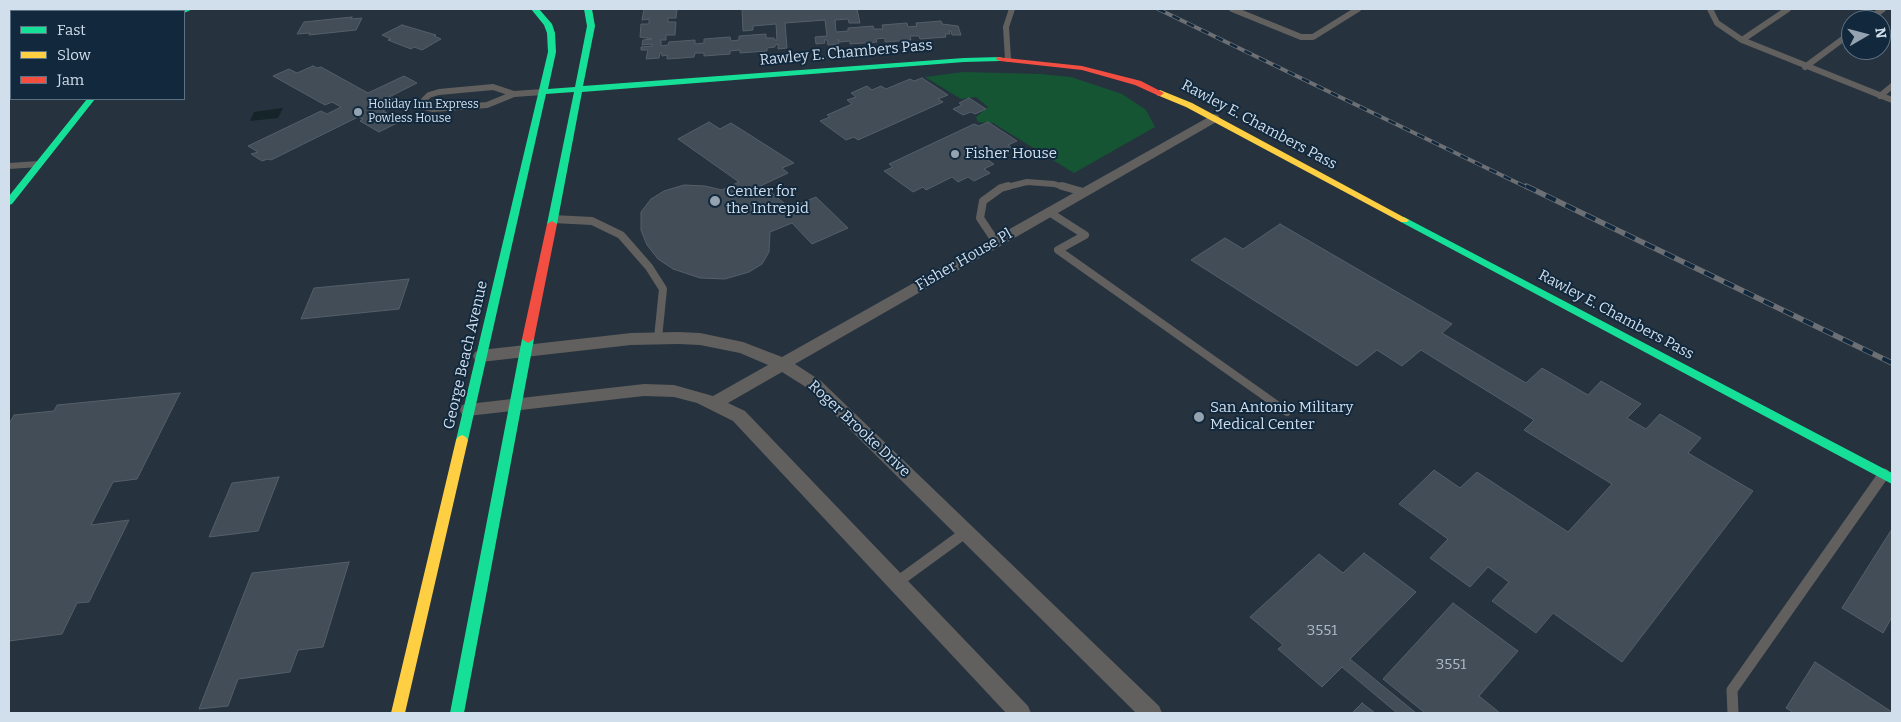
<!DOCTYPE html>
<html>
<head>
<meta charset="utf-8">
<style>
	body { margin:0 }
	#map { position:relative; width:1901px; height:722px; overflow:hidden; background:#26323e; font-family:Bitter,serif }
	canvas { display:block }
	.frame { position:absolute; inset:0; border:10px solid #d1deec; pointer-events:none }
	.legend { position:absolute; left:10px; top:10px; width:175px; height:90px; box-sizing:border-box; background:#12293d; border:1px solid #5e7183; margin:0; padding:6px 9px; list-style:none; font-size:15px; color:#d1deec }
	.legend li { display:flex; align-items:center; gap:10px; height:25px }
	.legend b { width:25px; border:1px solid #5e7183 }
	.north { position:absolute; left:1841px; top:10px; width:50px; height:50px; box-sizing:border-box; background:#12293d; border:1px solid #5e7183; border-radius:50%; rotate:82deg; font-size:14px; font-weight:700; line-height:20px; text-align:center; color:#d1deec }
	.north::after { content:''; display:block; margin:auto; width:18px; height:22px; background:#95a2af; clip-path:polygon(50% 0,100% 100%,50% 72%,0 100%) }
</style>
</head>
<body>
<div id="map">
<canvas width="1901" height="722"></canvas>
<div class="frame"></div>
<ul class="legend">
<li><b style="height:6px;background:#16e098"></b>Fast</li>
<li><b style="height:6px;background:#ffcf43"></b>Slow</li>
<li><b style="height:6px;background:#f24e42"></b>Jam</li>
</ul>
<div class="north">N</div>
</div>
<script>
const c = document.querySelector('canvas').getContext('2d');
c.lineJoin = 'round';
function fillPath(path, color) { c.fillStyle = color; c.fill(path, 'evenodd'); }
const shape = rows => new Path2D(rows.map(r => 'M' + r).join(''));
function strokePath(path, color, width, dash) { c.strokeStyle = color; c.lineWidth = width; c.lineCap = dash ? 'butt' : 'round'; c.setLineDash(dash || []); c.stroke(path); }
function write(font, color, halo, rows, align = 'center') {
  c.font = font + ' Bitter,serif'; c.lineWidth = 4; c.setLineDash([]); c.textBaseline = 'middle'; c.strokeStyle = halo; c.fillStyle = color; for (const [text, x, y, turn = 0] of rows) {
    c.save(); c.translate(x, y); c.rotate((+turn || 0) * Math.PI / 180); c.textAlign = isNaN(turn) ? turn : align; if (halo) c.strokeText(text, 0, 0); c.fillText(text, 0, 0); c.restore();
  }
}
fillPath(shape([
	[963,72,1040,74,1071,77,1122,94,1146,110,1155,127,1074,173,993,123,978,122,976,117,988,107,976,97,961,99,925,77]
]), '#155534');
fillPath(shape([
	[283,108,278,118,250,121,254,112]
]), '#142429');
const building = shape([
	[644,9,677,9,676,18,668,18,668,22,676,22,675,35,666,35,666,40,661,40,661,46,668,45,669,42,695,40,695,44,704,43,704,39,730,37,731,41,739,40,739,36,766,34,766,38,774,38,775,40,777,40,776,24,753,26,753,30,743,31,742,9,857,9,860,23,849,23,848,19,835,20,836,32,848,31,848,28,873,26,874,29,883,29,882,25,907,23,908,27,917,26,916,23,941,21,942,24,958,26,961,35,952,35,951,31,949,31,950,34,945,34,946,37,920,39,919,36,910,36,911,40,885,42,885,38,876,39,877,42,850,44,850,41,840,42,838,39,839,44,828,45,827,40,824,40,825,43,816,44,815,37,827,36,825,20,785,23,787,48,778,49,778,44,775,45,775,47,767,48,767,51,740,53,740,50,730,51,730,54,704,56,704,53,695,53,694,57,667,59,667,55,662,56,662,53,660,53,659,58,646,59,648,50,641,50,641,47,652,46,652,44,642,45,643,40,652,39,640,37,641,24,649,24,649,19,642,20,644,9],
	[352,17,351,19,362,18,356,30,309,35,310,33,297,34,304,22,352,17],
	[402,25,436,35,434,36,441,39,422,50,414,47,411,49,388,40,391,39,382,35,402,25],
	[313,66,317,68,321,67,368,93,404,76,417,83,389,97,395,100,392,106,383,111,401,121,379,132,360,121,363,119,358,117,271,160,268,159,262,161,251,154,258,152,248,146,321,111,327,114,341,107,332,102,325,105,273,76,289,69,297,73,313,66],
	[922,78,948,95,938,99,943,102,858,140,854,137,846,140,820,121,830,117,827,115,852,104,847,100,856,97,851,93,867,86,872,90,881,86,886,89,910,79,914,81,922,78],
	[969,98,986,109,975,114,971,112,963,115,953,109,962,105,959,103,969,98],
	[709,122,720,129,731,123,794,163,782,168,788,173,754,189,760,194,768,190,784,203,775,207,780,212,816,197,848,228,812,244,792,223,770,232,769,252,762,264,749,272,725,279,700,278,673,269,658,259,647,245,641,230,641,212,651,199,664,191,684,185,705,186,722,190,739,182,678,139,709,122],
	[988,122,1017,141,1008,145,1012,148,988,160,994,164,984,169,990,173,974,181,968,177,958,182,952,177,926,190,923,187,913,192,884,171,893,167,889,164,974,124,979,126,988,122],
	[1280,224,1452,324,1442,333,1526,383,1542,368,1588,395,1601,381,1641,404,1627,418,1646,429,1660,414,1701,438,1688,453,1753,491,1622,662,1553,613,1536,633,1492,601,1509,582,1488,567,1470,587,1430,558,1448,539,1399,504,1434,470,1460,488,1477,472,1568,532,1612,484,1524,430,1534,420,1421,350,1402,366,1377,350,1357,366,1191,260,1225,238,1243,249,1280,224],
	[409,279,399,309,301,319,314,288,409,279],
	[180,393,137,479,113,482,91,525,129,520,89,602,77,603,62,634,9,641,9,424,14,415,54,411,57,405,180,393],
	[279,477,258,531,209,537,232,483,279,477],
	[1892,529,1892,617,1883,633,1842,608,1892,529],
	[1364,553,1416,592,1350,659,1416,713,1397,713,1342,667,1322,687,1278,649,1283,645,1250,617,1319,554,1343,573,1364,553],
	[349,562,323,647,298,650,290,672,238,679,228,706,199,709,252,573,349,562],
	[1453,603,1518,651,1479,696,1500,713,1425,713,1383,679,1453,603],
	[1815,662,1892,712,1892,713,1794,713,1786,708,1815,662],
	[1362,703,1375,713,1352,713,1362,703]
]);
fillPath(building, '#424d57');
strokePath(building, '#555f69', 1);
strokePath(shape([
	[1232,9,1301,37,1313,37,1358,9],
	[1710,9,1717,23,1742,40,1892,100],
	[1868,20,1883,9],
	[1742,40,1788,9],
	[1008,59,1006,27,1012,9],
	[9,67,11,67],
	[1805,67,1851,33],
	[493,87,514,94,487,105,433,109,425,107,424,100,429,95,439,92,493,87],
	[514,94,543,92],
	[1880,96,1892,86],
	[9,166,39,164],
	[1003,188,1027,182,1054,184,1067,188]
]), '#61605e', 6);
strokePath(shape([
	[1062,186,1083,192],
	[1049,212,1085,235,1058,250,1287,412],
	[553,219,592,221,621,235,649,267,663,289,658,338],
	[996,242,980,218,983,201,1001,188,1008,186]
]), '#61605e', 8);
strokePath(shape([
	[896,583,966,532],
	[1733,713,1732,690,1884,474]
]), '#61605e', 11);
fillPath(shape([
	[1214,114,1218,115,1220,118,1218,121,795,364,821,381,1159,706,1162,713,1136,713,809,389,782,372,728,403,745,411,1028,706,1031,713,1006,713,733,421,697,403,674,397,644,396,468,416,462,415,460,410,462,405,468,404,644,384,674,385,713,396,768,365,740,353,700,345,678,344,631,345,481,362,475,360,473,356,475,352,481,350,631,333,678,332,700,333,743,342,782,357,1214,114]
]), '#61605e');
fillPath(shape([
	[183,9,193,9,184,13,184,11,180,11,183,9],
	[531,9,539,9,552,24,555,33,556,52,548,89,575,87,587,26,584,9,592,9,595,26,583,86,964,58,1000,57,1004,59,1000,61,964,62,582,92,557,224,552,227,547,224,574,92,546,94,468,440,466,443,462,445,458,443,456,440,548,52,547,33,544,25,531,9],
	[87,99,95,99,12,204,9,205,9,196,87,99],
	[1404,217,1892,473,1892,484,1401,222,1399,220,1401,218,1404,217],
	[528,335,534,339,464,713,450,713,522,339,528,335]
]), '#16e098');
fillPath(shape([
	[157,9,166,9,164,11,156,11,157,9],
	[1160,90,1192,103,1409,220,1407,222,1401,222,1186,107,1157,95,1156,93,1160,90],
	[462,435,466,437,468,440,405,713,391,713,456,440,458,437,462,435]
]), '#ffcf43');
fillPath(shape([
	[997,57,1082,66,1141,81,1164,93,1160,96,1157,95,1135,85,1082,70,1000,61,996,59,997,57],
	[552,221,557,224,534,339,528,343,522,339,547,224,552,221]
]), '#f24e42');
const railFar1 = shape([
	[1158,9,1528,188]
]);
const rail = shape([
	[1526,186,1892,363]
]);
strokePath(railFar1, '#6c6f73', 4);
strokePath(rail, '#6c6f73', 5.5);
strokePath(railFar1, '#12293d', 2.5, [8]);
strokePath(rail, '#12293d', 4, [11]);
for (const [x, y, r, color] of [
	[358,112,5,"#95a2af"],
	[955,154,5,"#95a2af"],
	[715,201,6,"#95a2af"],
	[1199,417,6,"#95a2af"]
]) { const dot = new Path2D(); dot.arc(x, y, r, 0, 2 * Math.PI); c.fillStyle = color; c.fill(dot); strokePath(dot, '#12293d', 2); }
write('12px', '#d1deec', '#12293d', [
	["Holiday Inn Express",368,105],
	["Powless House",368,119]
], 'left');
write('15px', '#d1deec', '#12293d', [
	["Rawley E. Chambers Pass",846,53,-5],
	["Rawley E. Chambers Pass",1259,125,28],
	["Fisher House Pl",964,260,-30],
	["Rawley E. Chambers Pass",1616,315,28],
	["George Beach Avenue",466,355,-77],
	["Roger Brooke Drive",859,429,43]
]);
write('15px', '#d1deec', '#12293d', [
	["Fisher House",965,154],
	["Center for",726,192],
	["the Intrepid",726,209],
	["San Antonio Military",1210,408],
	["Medical Center",1210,425]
], 'left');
write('15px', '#adbac7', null, [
	["3551",1322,631],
	["3551",1451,665]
]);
</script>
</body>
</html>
